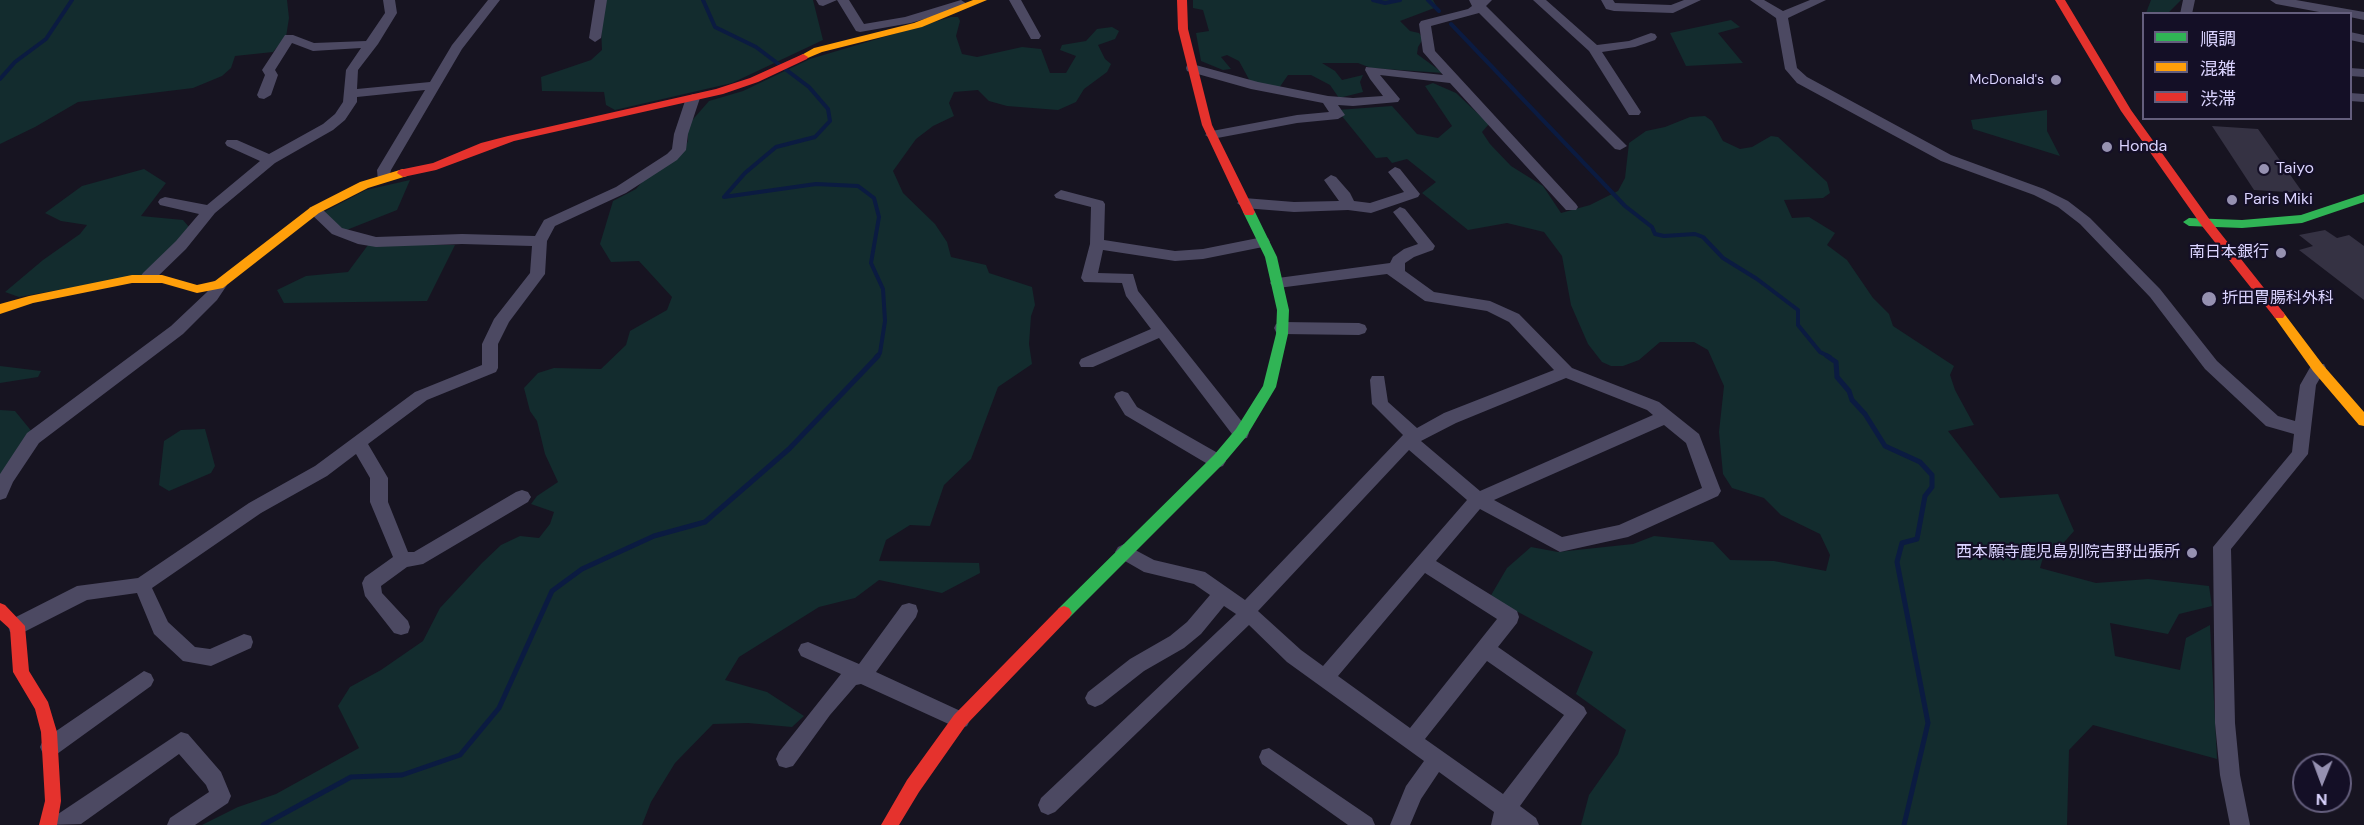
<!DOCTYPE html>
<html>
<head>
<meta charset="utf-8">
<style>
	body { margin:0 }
	#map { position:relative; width:2364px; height:825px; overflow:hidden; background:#171421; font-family:"DM Sans","Noto Sans JP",sans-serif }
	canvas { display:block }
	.legend { position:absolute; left:2142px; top:12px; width:210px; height:108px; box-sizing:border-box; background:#140f26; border:2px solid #645e7d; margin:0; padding:8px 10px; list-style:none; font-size:18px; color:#dbd4ff }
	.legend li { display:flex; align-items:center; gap:12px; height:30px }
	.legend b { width:30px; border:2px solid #645e7d }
	.north { position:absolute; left:2292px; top:753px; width:60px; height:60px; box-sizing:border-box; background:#140f26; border:2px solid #645e7d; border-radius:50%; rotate:181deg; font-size:16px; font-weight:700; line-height:24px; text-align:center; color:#dbd4ff }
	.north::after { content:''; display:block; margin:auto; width:21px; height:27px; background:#9691b1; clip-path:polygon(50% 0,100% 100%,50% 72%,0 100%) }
</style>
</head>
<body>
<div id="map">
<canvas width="2364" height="825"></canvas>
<ul class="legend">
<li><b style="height:8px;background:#30b455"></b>順調</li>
<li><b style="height:8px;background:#ff9f0a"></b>混雑</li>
<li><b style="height:8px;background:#e5322d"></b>渋滞</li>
</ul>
<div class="north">N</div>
</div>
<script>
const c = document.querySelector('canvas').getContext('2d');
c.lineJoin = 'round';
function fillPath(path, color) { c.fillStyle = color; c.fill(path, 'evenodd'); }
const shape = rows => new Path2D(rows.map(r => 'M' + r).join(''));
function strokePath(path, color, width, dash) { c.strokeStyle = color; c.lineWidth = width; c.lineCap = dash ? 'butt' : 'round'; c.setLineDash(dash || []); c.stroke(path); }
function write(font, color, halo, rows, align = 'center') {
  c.font = font + ' "DM Sans","Noto Sans JP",sans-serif'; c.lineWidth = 4.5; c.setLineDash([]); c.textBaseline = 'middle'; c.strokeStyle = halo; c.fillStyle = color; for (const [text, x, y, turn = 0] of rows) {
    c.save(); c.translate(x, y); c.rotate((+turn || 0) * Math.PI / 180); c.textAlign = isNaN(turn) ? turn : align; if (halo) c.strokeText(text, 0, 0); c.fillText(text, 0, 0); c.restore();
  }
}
fillPath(shape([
	[0,0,287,0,289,18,286,37,273,52,235,56,231,68,222,76,193,88,78,102,35,127,0,144],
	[605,0,813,0,823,40,732,83,615,110,606,105,604,92,542,91,541,77,591,60,602,50,601,27],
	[1193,0,1433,0,1437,7,1400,21,1410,31,1419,33,1423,39,1418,47,1417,54,1443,73,1371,68,1358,63,1322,63,1335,71,1342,80,1363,75,1360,82,1363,92,1339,98,1330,85,1311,75,1288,75,1279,88,1251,83,1239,61,1227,55,1221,57,1231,69,1223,70,1201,61,1196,33,1209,31,1203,10,1193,8],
	[2151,0,2181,0,2168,13,2146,13],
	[951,17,958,17,960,21,956,36,962,54,977,57,1022,47,1041,49,1050,73,1066,73,1076,56,1060,50,1062,45,1086,41,1097,29,1112,27,1119,31,1115,39,1098,45,1105,59,1111,64,1107,72,1084,89,1076,102,1058,110,1007,106,989,101,978,90,954,92,949,103,954,116,933,126,916,139,893,171,903,193,935,224,947,242,951,257,986,265,989,273,1032,287,1035,305,1031,316,1029,344,1032,364,998,387,971,459,944,485,930,526,910,525,886,540,879,561,979,563,980,573,942,593,879,580,855,598,819,607,739,657,725,680,767,692,804,716,792,727,748,723,713,724,675,763,651,802,642,825,202,825,238,807,276,794,359,748,338,706,350,687,381,670,423,641,440,608,482,563,501,545,520,536,539,538,550,524,554,512,531,504,537,496,558,482,545,454,537,421,530,411,524,388,538,373,554,368,601,369,626,345,630,331,667,310,672,297,639,261,611,262,600,244,613,201,636,189,642,182,683,152,688,141,688,125,709,101,743,91,810,59],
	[1731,20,1740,27,1718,33,1743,63,1686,66,1670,33],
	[1433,83,1456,93,1489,124,1482,132,1490,144,1511,166,1543,186,1561,213,1590,205,1618,191,1625,178,1629,143,1646,131,1665,127,1690,117,1705,116,1712,121,1723,141,1740,149,1752,147,1771,136,1778,137,1827,182,1830,193,1823,198,1784,200,1792,218,1809,217,1835,233,1827,245,1847,260,1873,298,1889,314,1893,326,1954,366,1950,375,1955,390,1974,425,1948,431,2000,498,2058,494,2074,531,2059,548,2044,554,2040,568,2096,583,2148,579,2209,586,2212,606,2179,614,2168,634,2110,623,2115,656,2180,670,2186,638,2210,625,2217,759,2093,725,2069,750,2067,825,1581,825,1589,795,1618,754,1626,730,1576,694,1593,652,1490,597,1507,568,1531,547,1558,552,1633,544,1654,536,1713,542,1730,560,1774,561,1826,571,1830,555,1820,534,1781,515,1764,498,1732,488,1723,474,1719,432,1724,386,1708,350,1694,342,1660,342,1639,360,1623,366,1611,366,1602,362,1588,344,1571,305,1562,256,1544,232,1507,223,1468,230,1422,193,1436,182,1407,159,1392,163,1387,157,1376,158,1337,110,1392,106,1417,134,1438,138,1452,126,1425,86],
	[2047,110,2047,131,2060,156,1973,129,1971,120],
	[144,169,166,183,141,216,183,220,189,227,148,274,19,297,5,292,43,260,80,234,87,225,61,221,45,213,82,186],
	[410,180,397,210,344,231,324,212,366,190],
	[368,245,455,245,427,301,284,303,277,290,306,276,348,272],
	[0,366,41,371,38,377,0,383],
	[0,410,15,411,33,433,0,475],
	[205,429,215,466,211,473,169,491,159,485,164,441,181,430]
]), '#132c2e');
strokePath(shape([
	[703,0,715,27,756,47,809,87,828,109,830,121,815,137,776,147,745,173,724,197,816,184,858,186,874,198,879,217,871,263,883,289,885,321,880,353,876,357],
	[1373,0,1385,3,1400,0],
	[1428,0,1439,11],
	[1451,24,1625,206,1652,227,1655,234,1664,236,1695,234,1703,237,1723,258,1757,279,1798,310,1798,325,1820,352,1830,357],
	[0,79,15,62,46,39,72,0]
]), '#0b1b41', 4);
strokePath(shape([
	[1827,356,1836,362,1837,377,1849,391,1852,400,1865,414,1885,446,1920,462,1932,475,1932,487,1925,496,1917,539,1902,543,1897,562,1928,723,1904,825],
	[263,825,351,777,402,775,460,755,499,708,552,591,582,569,654,536,705,522,789,449,878,356]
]), '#0b1b41', 5);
fillPath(shape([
	[2212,126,2258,129,2303,193,2254,190],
	[2325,230,2337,238,2349,235,2364,246,2364,300,2299,250,2313,246,2299,235]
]), '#353243');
fillPath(shape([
	[383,0,395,0,397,13,378,44,358,70,357,89,430,82,452,45,488,0,500,0,462,49,391,170,388,181,378,181,377,170,425,90,357,97,357,102,345,120,333,130,275,163,215,213,186,249,153,281,143,281,140,277,143,273,176,241,199,214,160,205,158,202,160,199,165,197,207,205,260,161,227,146,225,143,227,140,237,140,269,154,323,124,335,114,343,102,346,70,361,48,313,51,292,43,275,70,278,75,271,95,264,99,259,98,257,95,265,75,262,70,285,35,293,35,314,43,366,41,385,13,383,0],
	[595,0,607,0,601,38,595,42,589,38,595,0],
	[816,0,849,0,864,24,905,17,961,0,967,4,965,7,911,23,860,32,856,31,837,0,823,6,819,5,816,0],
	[1009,0,1021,0,1041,36,1039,39,1031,39,1009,0],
	[1469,0,1492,0,1486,6,1627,146,1620,150,1615,149,1479,13,1431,26,1435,51,1576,204,1578,207,1576,210,1566,210,1450,83,1380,75,1400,99,1398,102,1353,106,1338,105,1345,115,1338,119,1297,123,1212,139,1205,135,1212,131,1297,115,1329,112,1323,103,1251,89,1187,71,1186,68,1187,65,1192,64,1258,82,1328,96,1353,98,1383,96,1370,79,1365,70,1366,67,1443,75,1423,52,1419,24,1421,21,1468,9,1472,6,1469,0],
	[1533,0,1546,0,1597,45,1629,41,1651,33,1655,34,1657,37,1655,40,1635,47,1602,52,1641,112,1639,115,1629,115,1589,51,1533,0],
	[1601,0,1613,0,1615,3,1671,5,1684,0,1701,0,1673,13,1614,11,1606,9,1601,0],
	[1750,0,1764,0,1783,11,1810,0,1826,0,1788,18,1797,68,1807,77,1951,155,2044,189,2068,201,2090,218,2160,289,2217,361,2278,416,2295,421,2300,385,2312,364,2324,364,2326,368,2316,385,2308,454,2231,549,2235,723,2240,775,2250,825,2230,825,2220,775,2215,723,2213,547,2292,452,2294,434,2266,426,2205,369,2150,297,2080,224,2058,207,2034,195,1941,161,1797,83,1785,69,1776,18,1750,0],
	[2183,0,2195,0,2192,14,2180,14,2183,0],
	[2270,0,2296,0,2364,12,2364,20,2350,17,2350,14,2330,14,2276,4,2270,0],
	[2350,32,2364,35,2364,43,2350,40,2350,32],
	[2350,68,2364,69,2364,77,2350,76,2350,68],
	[2350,93,2364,94,2364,102,2350,101,2350,93],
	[693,94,700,98,688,134,686,150,677,160,626,193,555,226,547,241,545,274,509,322,498,344,498,368,496,372,427,400,368,444,388,478,388,502,408,552,414,552,516,492,522,490,528,492,531,497,528,502,423,564,407,567,381,586,382,593,408,621,410,627,408,633,401,635,394,633,365,596,362,583,365,577,393,557,370,502,370,478,356,454,327,476,261,513,152,588,168,622,195,647,210,649,244,634,251,636,253,642,251,648,211,666,183,661,154,634,137,593,87,600,24,632,17,634,10,632,8,626,10,620,77,586,138,578,249,503,315,466,415,392,482,365,482,344,494,319,530,273,532,246,462,244,376,247,358,244,332,234,310,213,308,210,310,207,320,207,342,228,376,237,462,234,535,236,544,220,616,187,667,154,672,149,674,134,686,98,693,94],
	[1395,167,1400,169,1420,194,1418,197,1371,213,1348,210,1294,212,1244,208,1237,203,1244,198,1294,202,1339,201,1324,180,1331,175,1336,177,1350,193,1354,201,1370,203,1404,192,1388,172,1395,167],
	[1061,190,1103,201,1105,204,1104,240,1175,251,1203,249,1263,237,1268,238,1270,242,1263,247,1203,259,1175,261,1103,250,1098,273,1133,274,1138,291,1247,428,1249,433,1247,438,1241,439,1235,438,1159,338,1093,367,1081,367,1079,363,1081,359,1151,329,1126,296,1122,283,1084,282,1081,278,1090,244,1091,207,1056,198,1054,195,1061,190],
	[1400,207,1405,209,1435,246,1433,250,1414,257,1405,263,1405,271,1434,292,1490,301,1519,314,1572,368,1659,402,1699,434,1721,491,1718,496,1628,537,1560,552,1480,509,1436,561,1517,611,1519,617,1517,623,1498,647,1584,707,1587,713,1520,806,1536,818,1539,825,1491,825,1494,812,1439,772,1421,799,1410,825,1390,825,1406,786,1424,761,1287,662,1249,625,1055,812,1048,815,1041,812,1038,805,1041,798,1236,614,1224,606,1201,634,1184,648,1144,671,1102,704,1095,707,1088,704,1085,698,1088,692,1130,659,1170,636,1187,622,1210,595,1194,584,1144,572,1118,557,1115,552,1118,547,1124,544,1154,560,1205,572,1245,600,1403,435,1372,404,1370,380,1372,376,1384,376,1388,402,1417,428,1444,413,1554,370,1509,322,1487,311,1425,301,1387,274,1278,288,1273,287,1270,283,1273,279,1278,278,1390,263,1393,257,1404,249,1418,244,1393,212,1400,207],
	[1566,378,1647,410,1653,415,1480,491,1421,441,1456,423,1566,378],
	[1664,425,1686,443,1702,488,1619,525,1562,537,1494,500,1664,425],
	[1409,450,1467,500,1323,666,1301,650,1258,611,1409,450],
	[1425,573,1497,619,1410,728,1338,676,1425,573],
	[1487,661,1564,715,1503,794,1425,739,1487,661],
	[219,280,224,281,227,285,217,300,183,334,39,443,13,482,6,498,0,500,0,474,27,433,171,326,207,292,214,281,219,280],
	[1282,322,1359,323,1365,325,1367,329,1365,333,1359,335,1282,334,1276,332,1274,328,1276,324,1282,322],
	[1122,391,1128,393,1137,407,1223,456,1226,461,1223,466,1217,468,1211,466,1125,415,1114,397,1116,393,1122,391],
	[909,603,916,605,918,611,916,617,876,672,967,714,970,720,967,726,960,729,953,726,861,684,856,685,830,715,793,766,786,768,779,766,776,759,779,752,841,674,801,656,798,650,801,644,808,642,859,664,902,605,909,603],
	[144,671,151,674,154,680,151,686,57,754,50,756,43,754,40,747,43,740,144,671],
	[181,732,188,734,221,772,231,796,228,803,195,825,167,825,170,818,209,792,206,785,179,754,81,824,49,825,52,818,181,732],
	[1269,748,1372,818,1375,825,1348,825,1262,764,1259,757,1262,750,1269,748]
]), '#4c4962');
fillPath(shape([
	[2364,194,2364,202,2302,223,2242,228,2189,226,2183,222,2189,218,2242,220,2301,215,2364,194],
	[1249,208,1255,212,1277,257,1289,310,1288,334,1276,387,1246,437,1224,463,1069,618,1064,620,1059,618,1056,613,1059,608,1214,455,1236,429,1263,386,1276,334,1277,310,1265,257,1243,212,1249,208]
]), '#30b455');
fillPath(shape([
	[973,0,987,0,922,27,822,52,803,60,798,57,814,48,914,23,973,0],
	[403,169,409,173,407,176,368,188,319,213,223,288,197,293,162,283,132,283,33,303,0,314,0,304,29,296,132,275,162,275,197,285,215,281,311,207,360,182,403,169],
	[2279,310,2283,312,2323,365,2364,412,2364,426,2359,425,2313,371,2273,315,2279,310]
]), '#ff9f0a');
fillPath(shape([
	[1177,0,1187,0,1188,29,1212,125,1255,212,1253,215,1245,215,1243,212,1202,125,1178,29,1177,0],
	[2055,0,2065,0,2131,110,2210,220,2283,312,2285,315,2283,318,2275,318,2202,226,2121,111,2055,0],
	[803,54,808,57,807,59,758,82,723,94,514,141,436,170,403,177,397,173,399,170,433,163,481,143,508,136,716,89,750,78,803,54],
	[0,603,5,605,25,626,29,671,48,702,57,732,61,801,57,825,39,825,45,801,41,732,35,709,13,672,10,629,0,620,0,603],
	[1064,606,1069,608,1072,613,1069,618,966,725,919,792,899,825,881,825,907,780,954,715,1059,608,1064,606]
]), '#e5322d');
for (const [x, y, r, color] of [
	[2056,80,6,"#9691b1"],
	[2107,147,6,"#9691b1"],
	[2264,169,6,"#9691b1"],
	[2232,200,6,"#9691b1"],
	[2281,253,6,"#9691b1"],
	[2209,299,8,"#9691b1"],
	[2192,553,6,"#9691b1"]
]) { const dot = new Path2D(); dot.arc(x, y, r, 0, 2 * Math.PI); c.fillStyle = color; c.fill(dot); strokePath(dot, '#140f26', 2); }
write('14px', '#dbd4ff', '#140f26', [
	["McDonald's",2044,80]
], 'right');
write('16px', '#dbd4ff', '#140f26', [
	["Honda",2119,147],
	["Taiyo",2276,169],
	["Paris Miki",2244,200],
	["南日本銀行",2269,253,"right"],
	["折田胃腸科外科",2222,299],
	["西本願寺鹿児島別院吉野出張所",2180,553,"right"]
], 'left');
</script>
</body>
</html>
